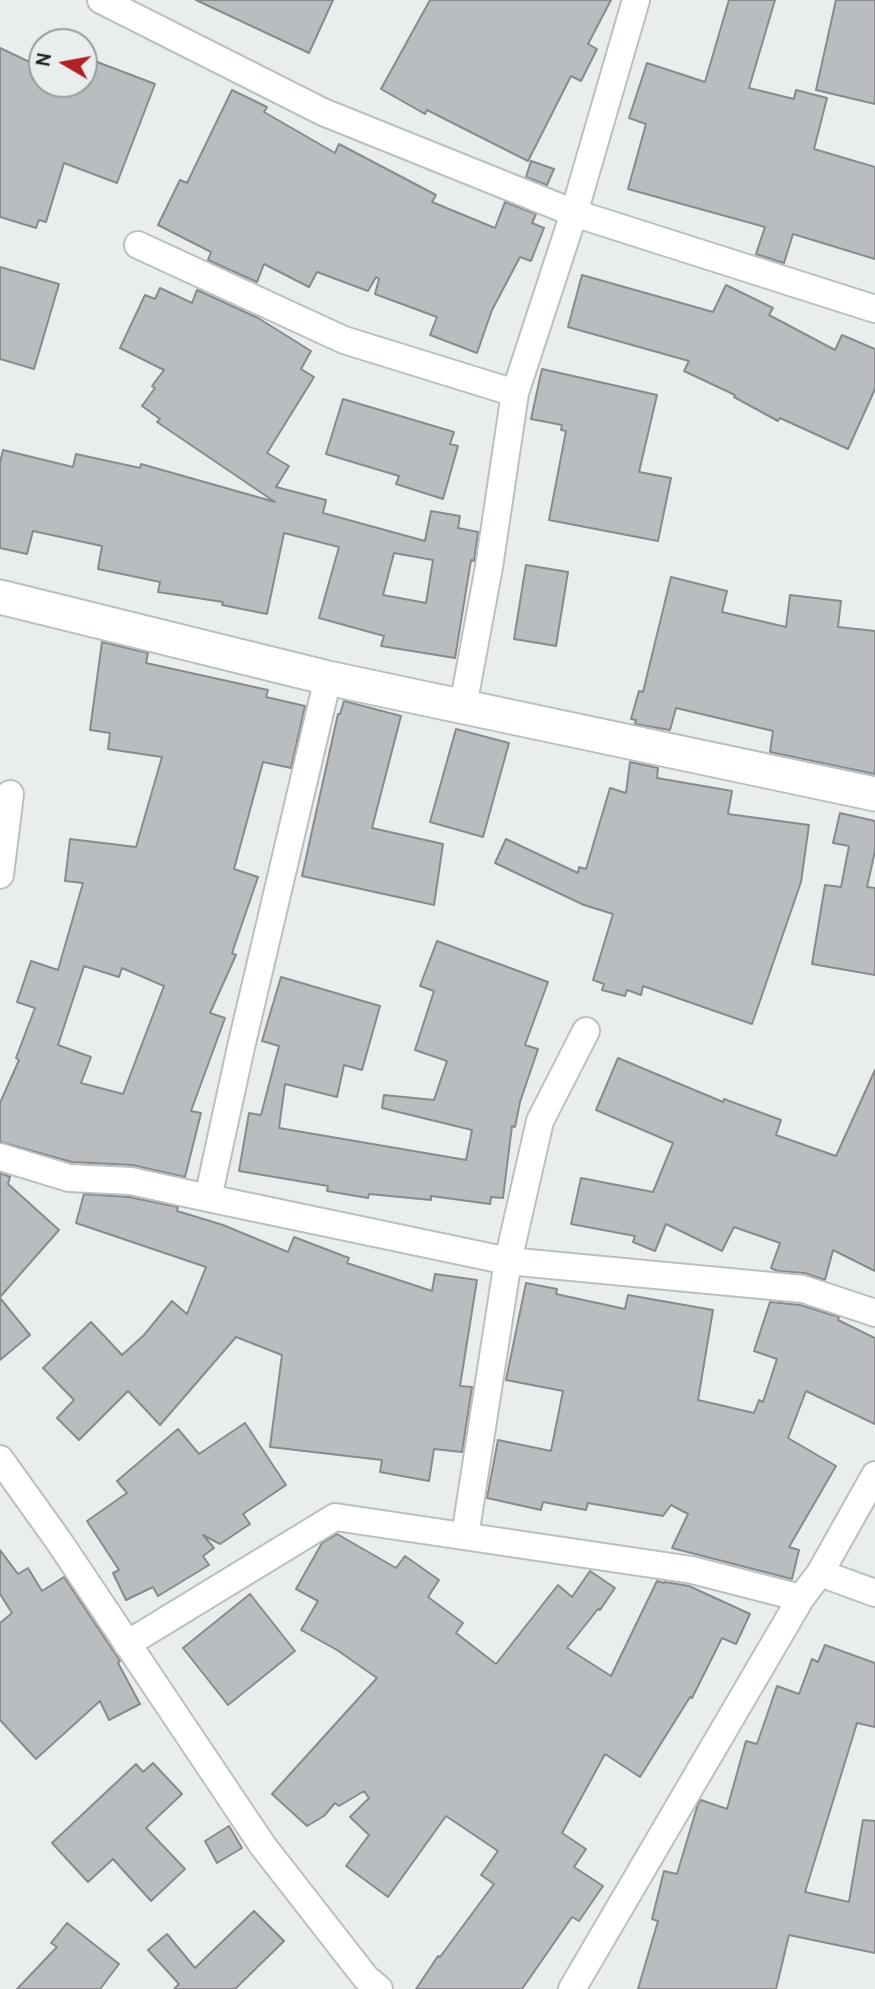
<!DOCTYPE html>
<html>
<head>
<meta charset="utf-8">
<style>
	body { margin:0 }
	#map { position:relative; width:875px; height:1989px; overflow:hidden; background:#e9edee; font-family:Cabin,sans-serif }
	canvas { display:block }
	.north { position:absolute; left:28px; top:28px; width:70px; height:70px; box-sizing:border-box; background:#e9edee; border:2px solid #999b9c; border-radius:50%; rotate:280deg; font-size:19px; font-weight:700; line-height:28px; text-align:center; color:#202122 }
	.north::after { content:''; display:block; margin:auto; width:24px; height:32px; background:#b12024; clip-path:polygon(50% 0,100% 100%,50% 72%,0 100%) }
</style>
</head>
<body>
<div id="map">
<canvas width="875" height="1989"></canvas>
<div class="north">N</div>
</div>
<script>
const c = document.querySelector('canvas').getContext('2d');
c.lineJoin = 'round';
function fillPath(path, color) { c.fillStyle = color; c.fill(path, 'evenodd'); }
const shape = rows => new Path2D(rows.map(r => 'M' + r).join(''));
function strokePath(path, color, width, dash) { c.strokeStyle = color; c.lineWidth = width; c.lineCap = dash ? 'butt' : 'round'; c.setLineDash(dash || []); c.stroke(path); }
const building = shape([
	[196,0,333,0,309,53,196,0],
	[430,0,611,0,588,44,597,49,581,81,571,76,528,161,427,110,425,114,381,89,430,0],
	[729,0,775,0,749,88,794,99,796,90,827,98,814,149,875,167,875,259,793,234,784,263,756,254,765,227,628,189,646,124,629,118,647,63,705,82,729,0],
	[836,0,875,0,875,104,816,90,836,0],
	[0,48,42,68,42,84,84,84,84,57,155,84,117,183,64,163,46,222,39,220,36,228,0,217,0,48],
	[232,90,267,107,264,112,335,153,339,144,436,195,432,202,495,228,505,202,536,214,532,223,544,228,531,261,520,257,492,310,477,353,430,335,437,317,375,294,379,279,376,277,368,291,317,272,309,287,264,264,257,282,208,260,211,252,158,225,180,180,187,183,232,90],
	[531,161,554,169,547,185,526,177,531,161],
	[0,267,59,284,34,369,0,359,0,267],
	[582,275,713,312,726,285,773,308,769,315,835,350,842,335,875,349,875,389,848,449,780,418,778,421,734,397,735,395,684,371,689,361,568,327,582,275],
	[160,288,192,303,197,290,258,318,311,351,301,369,314,377,267,453,289,466,276,487,326,500,323,513,425,541,431,511,460,516,458,528,478,532,474,561,471,560,455,658,381,646,384,636,319,618,339,547,284,533,267,614,222,605,223,602,158,592,160,582,98,569,102,546,33,531,27,554,0,548,0,463,3,450,73,467,76,454,140,468,141,464,275,502,157,422,160,419,142,406,155,388,152,386,164,370,120,348,145,295,155,299,160,288],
	[394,553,433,560,426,603,383,595,394,553],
	[542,369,657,395,639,472,671,478,658,541,549,520,566,431,561,430,562,425,531,419,542,369],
	[343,399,454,432,450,444,458,446,443,499,396,484,399,476,326,454,343,399],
	[526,565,568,572,556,646,514,639,526,565],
	[671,577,727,591,722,612,786,627,790,595,841,601,838,627,875,631,875,774,770,752,773,731,676,708,670,730,635,724,636,720,631,719,639,691,643,692,671,577],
	[102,642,148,653,146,663,268,690,266,697,305,706,291,768,263,762,234,869,258,877,232,953,236,955,210,1013,225,1018,191,1111,201,1113,185,1177,132,1165,72,1162,0,1142,0,1103,19,1060,16,1058,35,1008,17,1002,31,961,58,970,83,883,65,881,70,839,136,847,162,757,108,749,110,733,90,730,102,642],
	[84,966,119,977,122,968,164,986,123,1094,81,1083,91,1057,58,1045,84,966],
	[344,701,401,716,372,828,443,844,434,905,302,876,338,714,340,714,344,701],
	[456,729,509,743,483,837,430,822,456,729],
	[630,762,658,768,657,778,732,791,728,814,809,825,801,882,752,1024,643,986,641,995,627,990,625,996,602,990,604,984,593,980,613,914,584,905,495,863,506,839,578,873,579,867,586,869,610,788,626,793,630,762],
	[840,813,875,821,875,851,867,887,875,888,875,975,812,964,825,885,841,887,849,846,833,843,840,813],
	[437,941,548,982,525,1045,538,1049,520,1102,515,1127,512,1126,503,1198,491,1197,490,1204,431,1196,431,1200,369,1194,368,1198,327,1191,328,1186,239,1171,249,1113,261,1115,279,1046,262,1041,281,977,380,1006,362,1070,344,1065,337,1097,285,1084,279,1128,466,1160,472,1130,382,1108,384,1095,434,1100,447,1061,415,1050,434,991,420,986,437,941],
	[618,1058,723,1102,724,1099,781,1120,776,1135,836,1156,875,1070,875,1271,833,1250,825,1280,805,1273,778,1271,771,1268,780,1243,734,1227,722,1251,666,1224,655,1251,633,1242,635,1236,571,1224,581,1178,653,1192,673,1143,596,1110,618,1058],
	[0,1173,10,1177,8,1184,59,1230,0,1297,0,1173],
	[84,1194,129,1197,178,1207,177,1211,223,1225,288,1252,294,1237,349,1258,347,1263,432,1291,435,1274,477,1280,460,1386,472,1387,462,1452,434,1449,429,1481,380,1472,382,1460,270,1447,282,1355,236,1337,160,1425,128,1391,79,1440,57,1418,74,1400,43,1368,91,1322,122,1355,144,1335,172,1301,187,1314,206,1267,76,1223,84,1194],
	[526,1283,557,1289,556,1294,625,1309,628,1295,713,1310,698,1400,754,1413,759,1400,763,1402,777,1359,754,1351,770,1302,800,1305,839,1317,838,1320,875,1338,875,1424,806,1391,788,1438,836,1466,789,1547,799,1550,792,1579,672,1548,688,1514,671,1505,663,1516,588,1503,586,1510,543,1502,541,1510,487,1498,498,1440,551,1451,563,1391,506,1380,526,1283],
	[0,1298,30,1335,0,1360,0,1298],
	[245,1423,286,1485,243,1514,250,1524,220,1544,203,1535,214,1548,203,1556,209,1565,158,1596,153,1587,126,1600,113,1573,119,1570,87,1521,127,1493,117,1481,178,1429,199,1454,245,1423],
	[337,1534,396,1568,405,1556,439,1580,428,1597,463,1623,456,1633,496,1664,558,1585,572,1597,590,1571,615,1588,600,1610,598,1609,567,1648,611,1676,657,1581,664,1583,665,1582,689,1586,750,1614,736,1644,722,1638,692,1698,690,1697,640,1777,605,1754,562,1833,586,1849,574,1867,603,1886,579,1921,572,1917,522,1989,416,1989,438,1956,440,1957,494,1884,481,1875,498,1851,446,1816,388,1897,346,1866,369,1835,350,1817,369,1798,364,1791,339,1806,335,1803,324,1816,307,1826,272,1794,377,1678,337,1650,301,1630,318,1601,296,1589,322,1543,337,1534],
	[0,1550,18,1574,28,1568,42,1591,64,1577,120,1661,118,1663,140,1704,109,1720,100,1701,36,1759,0,1720,0,1623,12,1613,0,1594,0,1550],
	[250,1594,295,1651,228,1705,183,1648,250,1594],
	[825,1645,875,1663,875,1727,857,1723,805,1892,849,1902,863,1820,875,1821,875,1953,789,1935,776,1989,638,1989,658,1921,652,1919,664,1871,677,1874,698,1804,701,1800,727,1809,746,1741,757,1744,777,1686,799,1694,812,1659,818,1662,825,1645],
	[153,1763,182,1794,146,1828,185,1869,151,1901,113,1859,88,1882,52,1843,136,1764,143,1772,153,1763],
	[229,1826,242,1848,217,1863,205,1841,229,1826],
	[254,1911,284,1941,235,1989,174,1989,179,1984,148,1950,167,1934,195,1968,254,1911],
	[67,1923,119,1964,100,1989,17,1989,57,1947,51,1943,67,1923]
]);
fillPath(building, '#babdbf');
strokePath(building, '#888a8d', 2);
const minor = shape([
	[101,0,323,112,574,213,875,309],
	[138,245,344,340,515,393],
	[328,678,241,1047,208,1198,508,1261,803,1289,875,1313],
	[463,706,489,567,515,393,574,213,636,0],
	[0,875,10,794],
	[0,1157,69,1178,131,1181,208,1198],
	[0,1459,58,1540,263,1846,366,1978,379,1989],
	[465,1536,508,1261,540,1121,586,1031],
	[820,1573,875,1593],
	[127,1644,335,1517,692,1570,801,1598],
	[572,1989,801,1598,820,1573,875,1475]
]);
const tertiary = shape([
	[0,597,328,678,875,794]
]);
strokePath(minor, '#bbbfc0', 30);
strokePath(tertiary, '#bbbfc0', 37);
strokePath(minor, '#fff', 26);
strokePath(tertiary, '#fff', 33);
</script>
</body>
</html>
